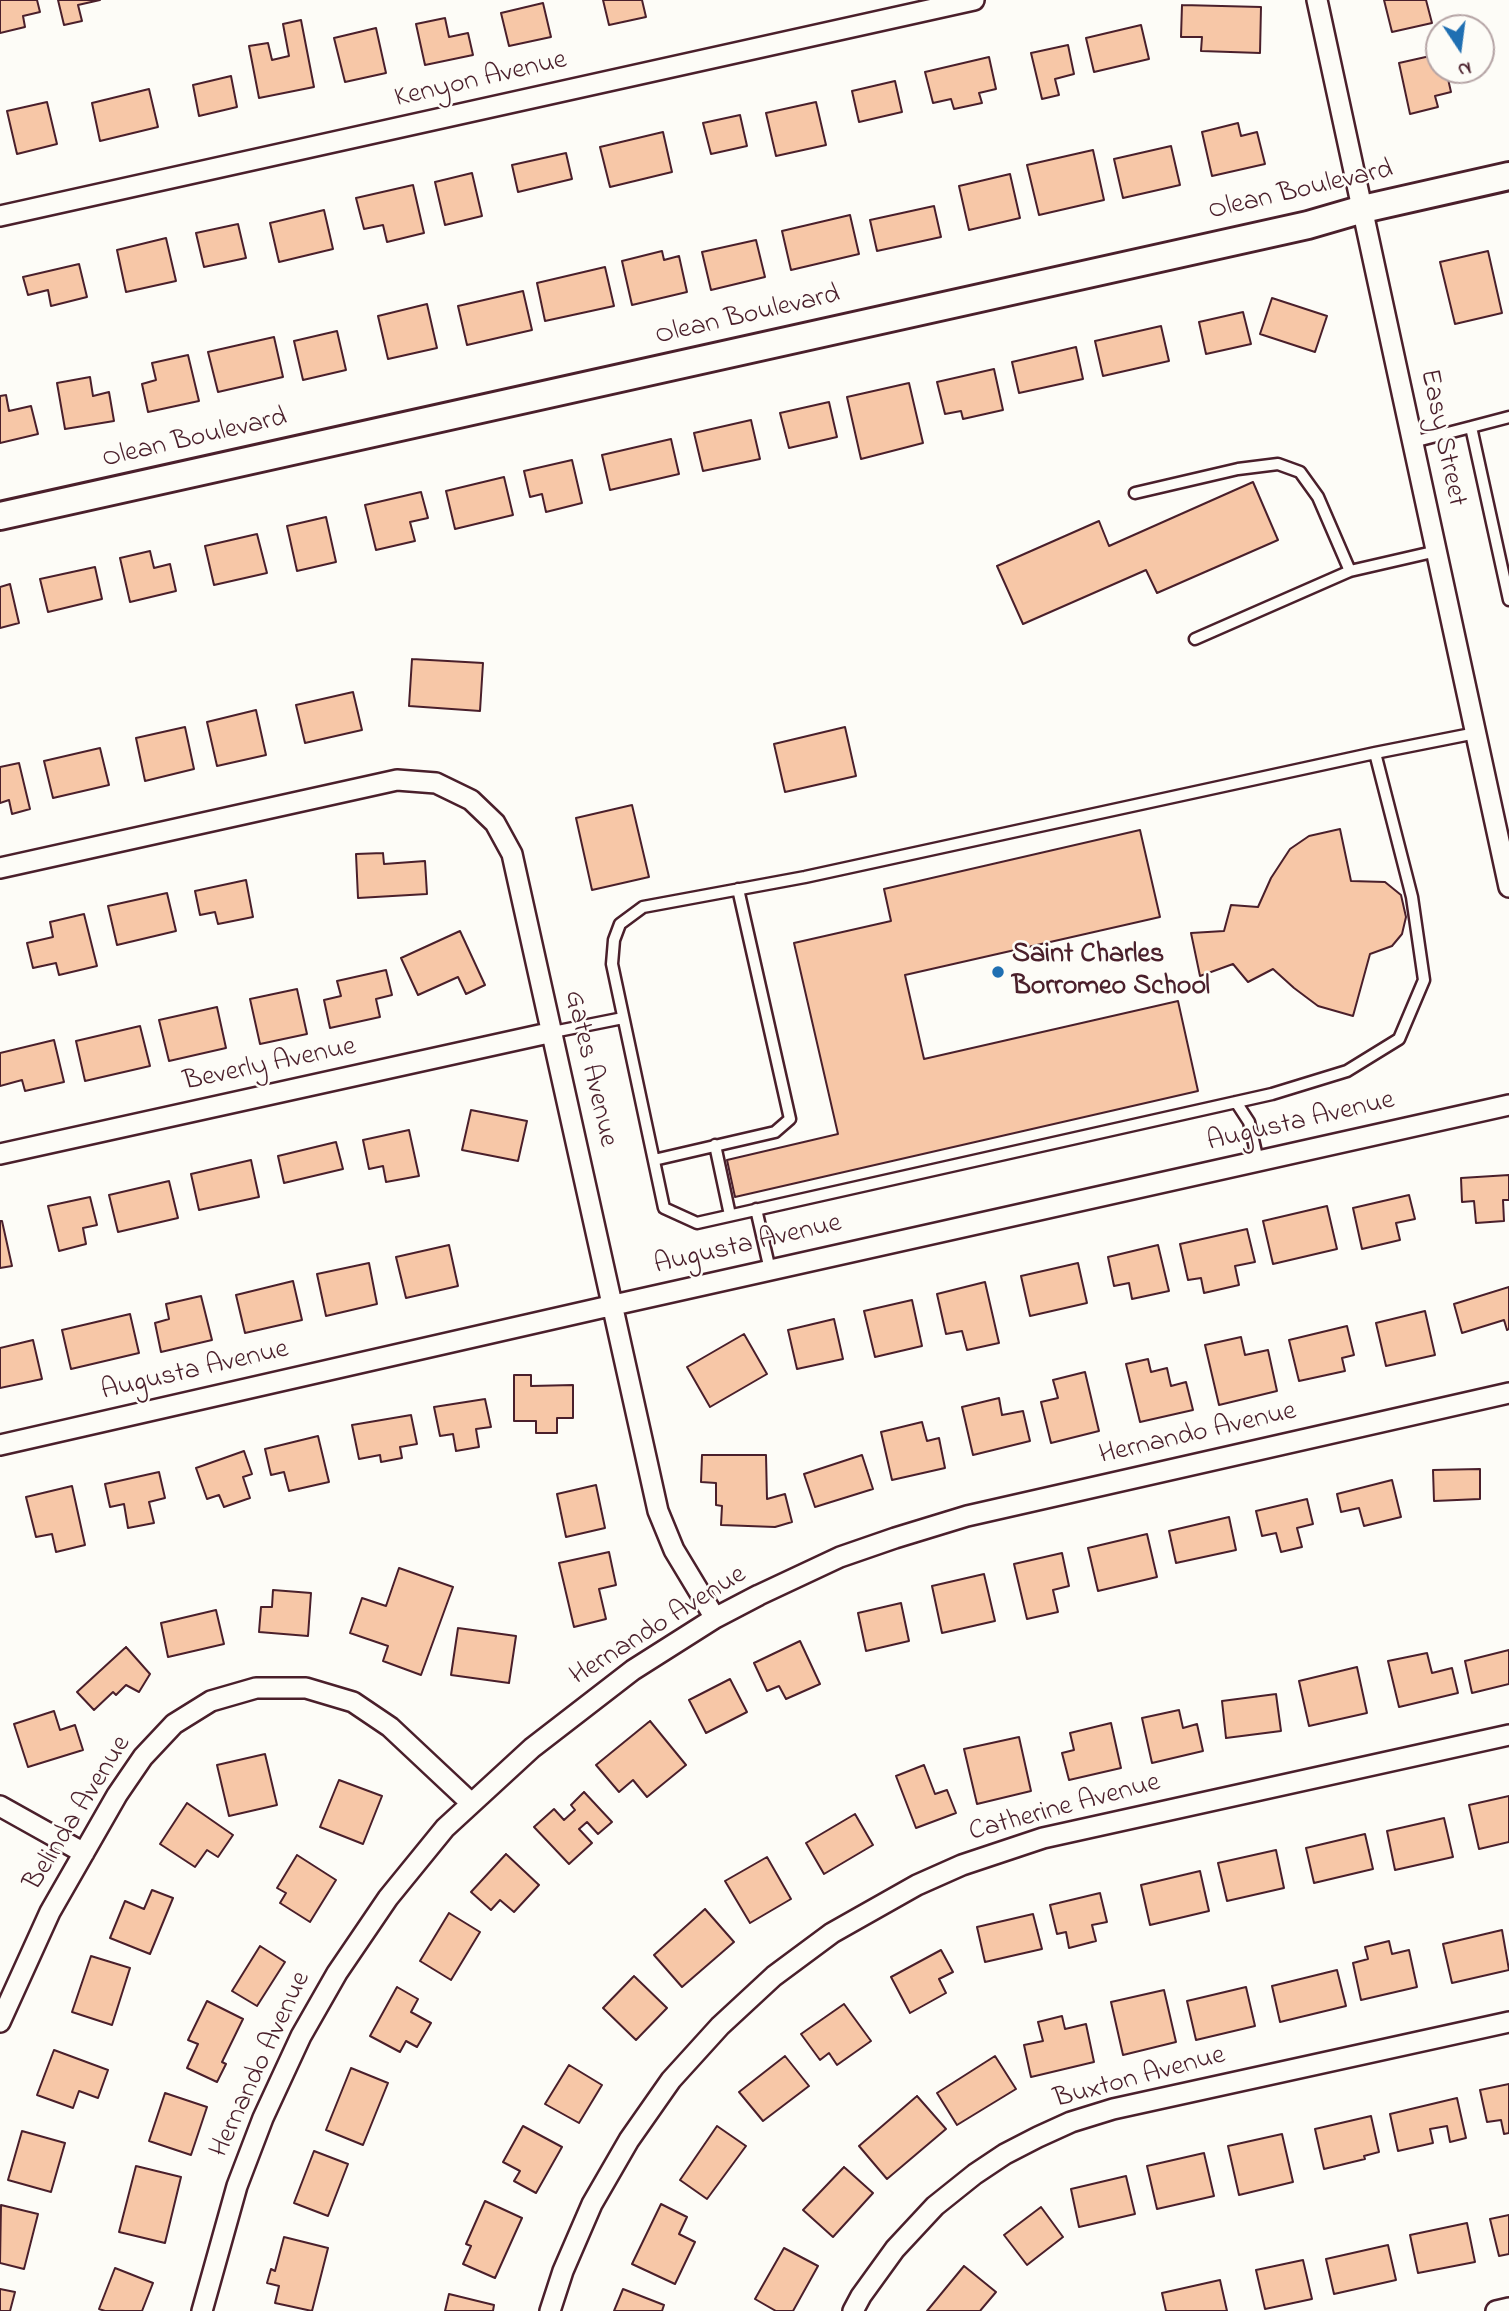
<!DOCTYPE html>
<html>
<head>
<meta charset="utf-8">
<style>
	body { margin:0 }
	#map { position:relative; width:1509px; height:2311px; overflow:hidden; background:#fdfcf7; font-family:"Indie Flower",sans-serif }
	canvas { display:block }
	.north { position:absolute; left:1425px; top:14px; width:70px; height:70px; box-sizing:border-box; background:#fdfcf7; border:2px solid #b5a4a5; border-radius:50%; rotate:167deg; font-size:19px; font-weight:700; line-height:28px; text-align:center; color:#4a1f2b }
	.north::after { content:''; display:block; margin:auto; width:24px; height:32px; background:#1f6fb2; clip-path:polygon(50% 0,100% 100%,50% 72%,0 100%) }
</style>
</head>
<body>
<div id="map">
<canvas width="1509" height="2311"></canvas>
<div class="north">N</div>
</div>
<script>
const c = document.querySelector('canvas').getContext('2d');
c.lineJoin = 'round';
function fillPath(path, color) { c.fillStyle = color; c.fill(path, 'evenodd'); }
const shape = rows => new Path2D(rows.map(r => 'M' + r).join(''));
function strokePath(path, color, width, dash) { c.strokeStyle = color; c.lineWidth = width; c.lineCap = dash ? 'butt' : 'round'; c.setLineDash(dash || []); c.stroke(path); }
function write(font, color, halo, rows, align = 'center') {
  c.font = font + ' "Indie Flower",sans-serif'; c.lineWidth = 5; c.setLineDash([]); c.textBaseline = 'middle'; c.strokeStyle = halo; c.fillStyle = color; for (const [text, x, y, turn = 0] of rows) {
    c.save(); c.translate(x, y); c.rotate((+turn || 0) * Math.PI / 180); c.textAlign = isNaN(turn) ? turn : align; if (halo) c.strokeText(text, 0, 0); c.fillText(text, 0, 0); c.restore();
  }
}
const building = shape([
	[0,0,37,0,40,12,23,16,25,27,0,33,0,0],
	[58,0,100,0,78,5,82,21,64,25,58,0],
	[603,0,642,0,646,17,609,25,603,0],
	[1384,0,1426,0,1432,23,1392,32,1384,0],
	[543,3,551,37,509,46,501,13,543,3],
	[1182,5,1261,7,1260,53,1201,51,1202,37,1181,37,1182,5],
	[445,18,449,37,468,33,473,55,425,65,416,24,445,18],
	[301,20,314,87,259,98,249,46,268,43,272,60,289,56,283,24,301,20],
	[1141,25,1149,59,1094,72,1086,38,1141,25],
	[376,28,386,73,345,82,334,38,376,28],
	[1068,45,1074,74,1055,79,1059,95,1042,99,1031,53,1068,45],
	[1439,54,1439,70,1446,70,1451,92,1435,96,1438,107,1410,114,1399,63,1439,54],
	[989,57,996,89,979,93,982,103,954,109,951,99,933,103,925,72,989,57],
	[231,76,237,107,199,116,193,85,231,76],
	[895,81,902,112,859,122,852,91,895,81],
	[149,89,158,127,100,141,92,103,149,89],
	[47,102,57,144,17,154,7,111,47,102],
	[816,102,826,145,776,156,766,113,816,102],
	[740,115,747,146,711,154,703,123,740,115],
	[1238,123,1241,136,1257,132,1265,164,1212,176,1202,132,1238,123],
	[663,132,672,172,610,187,600,147,663,132],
	[1171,146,1180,185,1123,198,1114,159,1171,146],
	[1093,150,1104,200,1039,215,1027,165,1093,150],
	[566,153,572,179,518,192,512,165,566,153],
	[472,173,482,216,445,225,435,182,472,173],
	[1010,174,1020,218,969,230,959,186,1010,174],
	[413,185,424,233,387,242,383,225,364,229,356,198,413,185],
	[934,206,941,237,877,251,870,220,934,206],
	[324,210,333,249,279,262,270,223,324,210],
	[850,215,859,254,791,270,782,231,850,215],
	[238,224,246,258,204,267,196,233,238,224],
	[166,238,176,281,126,292,117,250,166,238],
	[756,240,765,277,711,290,702,252,756,240],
	[662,251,664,260,679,256,687,292,632,305,622,261,662,251],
	[1488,251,1502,313,1455,324,1440,262,1488,251],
	[79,264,87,297,51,306,48,290,28,295,23,277,79,264],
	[605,267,614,306,545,321,537,283,605,267],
	[523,291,532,330,467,345,458,306,523,291],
	[1272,298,1327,316,1315,352,1260,334,1272,298],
	[427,304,437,348,388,359,378,316,427,304],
	[1243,312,1251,344,1206,354,1199,322,1243,312],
	[1161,326,1169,361,1103,376,1095,341,1161,326],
	[337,331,346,370,303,380,294,341,337,331],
	[274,337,283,377,218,392,208,352,274,337],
	[1076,347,1083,379,1019,393,1012,362,1076,347],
	[188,355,199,401,148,412,142,384,156,380,152,363,188,355],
	[994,369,1003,410,963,419,961,411,945,414,937,382,994,369],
	[90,377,93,396,109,392,114,421,65,429,57,383,90,377],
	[909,383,923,443,861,459,847,397,909,383],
	[6,395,9,411,31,406,38,434,0,443,0,396,6,395],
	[829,402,837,437,789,448,780,413,829,402],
	[751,420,760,459,703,471,694,433,751,420],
	[671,439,679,474,610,490,602,455,671,439],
	[572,460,582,503,546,512,542,494,530,497,524,471,572,460],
	[504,477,513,515,455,529,446,491,504,477],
	[1253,482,1278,540,1157,593,1146,570,1023,624,997,566,1099,521,1109,546,1253,482],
	[421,492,428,518,410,522,415,541,376,550,365,505,421,492],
	[326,517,336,562,297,571,287,526,326,517],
	[257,534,267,573,214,585,205,546,257,534],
	[150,551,154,568,170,564,176,591,130,602,120,558,150,551],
	[95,567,102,599,48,612,40,579,95,567],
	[10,584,19,623,0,628,0,587,10,584],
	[412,659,483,663,480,711,409,706,412,659],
	[353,692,362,730,305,743,296,705,353,692],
	[256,710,266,755,217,766,207,722,256,710],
	[185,727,194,769,145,781,136,738,185,727],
	[845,727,856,776,785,792,774,744,845,727],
	[100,748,109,785,53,798,44,761,100,748],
	[19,763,30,809,12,814,9,800,0,803,0,767,19,763],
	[632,805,649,877,592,890,576,818,632,805],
	[1340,829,1351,881,1385,882,1401,895,1406,917,1402,934,1392,946,1370,954,1353,1016,1318,1006,1294,988,1273,969,1248,982,1233,964,1200,976,1191,933,1224,931,1231,905,1258,907,1271,878,1290,849,1309,836,1340,829],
	[1140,830,1160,917,905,975,924,1059,1178,1001,1198,1091,735,1197,727,1160,838,1134,794,943,891,921,884,889,1140,830],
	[383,853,384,864,425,861,427,894,358,898,356,854,383,853],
	[246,880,253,917,218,924,215,912,200,915,195,891,246,880],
	[167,893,176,931,117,945,108,906,167,893],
	[84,914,97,966,59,975,56,963,33,968,27,943,53,937,50,922,84,914],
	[460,931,485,985,466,994,458,977,418,995,401,958,460,931],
	[386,970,392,995,376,999,380,1017,330,1028,324,1000,341,996,337,981,386,970],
	[297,989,307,1034,260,1044,250,999,297,989],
	[217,1007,226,1048,169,1061,159,1020,217,1007],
	[140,1026,150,1066,85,1081,76,1041,140,1026],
	[54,1040,64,1082,25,1091,22,1080,0,1086,0,1053,54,1040],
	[471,1110,527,1121,518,1161,462,1150,471,1110],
	[409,1130,419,1176,386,1182,383,1166,369,1169,363,1140,409,1130],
	[336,1142,343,1169,284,1183,278,1156,336,1142],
	[251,1160,259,1197,199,1210,191,1174,251,1160],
	[1509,1175,1509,1200,1503,1200,1504,1221,1476,1223,1474,1201,1462,1202,1461,1178,1509,1175],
	[169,1181,178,1218,118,1232,109,1195,169,1181],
	[1409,1195,1415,1219,1396,1223,1400,1240,1362,1249,1353,1208,1409,1195],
	[90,1197,97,1225,83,1228,86,1244,59,1251,48,1206,90,1197],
	[1327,1206,1337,1249,1273,1264,1263,1221,1327,1206],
	[0,1221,2,1221,12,1266,0,1268,0,1221],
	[1247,1229,1255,1262,1235,1266,1239,1285,1204,1293,1201,1278,1188,1280,1180,1244,1247,1229],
	[449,1245,458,1286,406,1298,396,1257,449,1245],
	[1158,1245,1169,1291,1132,1299,1129,1283,1114,1286,1108,1257,1158,1245],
	[369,1263,377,1304,326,1316,317,1274,369,1263],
	[1078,1263,1087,1303,1030,1316,1021,1276,1078,1263],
	[293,1281,302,1320,245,1333,236,1295,293,1281],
	[985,1282,999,1343,967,1350,962,1331,946,1334,937,1294,985,1282],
	[1509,1287,1509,1329,1507,1330,1504,1320,1462,1333,1454,1304,1509,1287],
	[201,1296,212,1340,161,1352,155,1323,169,1319,166,1304,201,1296],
	[912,1300,922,1346,875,1357,864,1311,912,1300],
	[1425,1311,1435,1355,1386,1366,1376,1323,1425,1311],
	[130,1314,139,1353,71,1369,62,1330,130,1314],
	[834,1319,843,1359,797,1369,788,1330,834,1319],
	[1347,1326,1354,1355,1342,1358,1345,1371,1299,1381,1289,1340,1347,1326],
	[744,1334,767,1374,710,1407,687,1367,744,1334],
	[1241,1337,1245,1355,1268,1350,1277,1391,1219,1405,1205,1345,1241,1337],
	[33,1340,42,1379,0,1388,0,1348,33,1340],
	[1148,1359,1151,1372,1167,1368,1171,1386,1186,1382,1193,1410,1140,1422,1126,1364,1148,1359],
	[1085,1372,1099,1431,1051,1443,1041,1402,1058,1398,1053,1380,1085,1372],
	[514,1375,531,1375,531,1386,573,1385,573,1418,557,1418,557,1433,536,1433,536,1421,514,1421,514,1375],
	[999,1398,1002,1415,1023,1411,1030,1441,973,1455,962,1407,999,1398],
	[485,1399,491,1427,476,1429,479,1447,456,1451,453,1434,440,1436,434,1407,485,1399],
	[411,1415,417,1444,400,1447,402,1458,381,1462,380,1455,359,1459,352,1425,411,1415],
	[922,1422,927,1441,939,1438,945,1468,892,1480,881,1432,922,1422],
	[318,1436,329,1482,289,1491,284,1472,271,1475,265,1449,318,1436],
	[244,1451,252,1474,243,1477,250,1498,224,1507,219,1495,207,1499,196,1468,244,1451],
	[702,1455,766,1455,767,1499,785,1494,792,1522,775,1527,721,1525,722,1506,716,1505,716,1483,701,1482,702,1455],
	[862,1455,873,1489,815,1507,804,1474,862,1455],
	[1480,1469,1480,1499,1434,1501,1433,1470,1480,1469],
	[159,1472,165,1498,149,1502,154,1523,128,1528,124,1504,110,1507,105,1484,159,1472],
	[1392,1480,1401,1517,1364,1526,1359,1508,1341,1512,1337,1494,1392,1480],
	[596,1485,605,1528,566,1537,557,1494,596,1485],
	[72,1486,85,1545,56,1552,52,1534,36,1537,26,1497,72,1486],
	[1307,1499,1313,1524,1297,1528,1302,1547,1281,1552,1276,1533,1262,1536,1256,1511,1307,1499],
	[1229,1517,1236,1550,1176,1563,1169,1531,1229,1517],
	[1147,1534,1157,1577,1098,1591,1088,1548,1147,1534],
	[609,1552,616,1585,599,1589,606,1619,574,1627,559,1563,609,1552],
	[1062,1553,1069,1586,1053,1590,1058,1612,1027,1619,1014,1564,1062,1553],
	[399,1568,453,1587,421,1675,383,1661,388,1646,350,1633,362,1598,386,1606,399,1568],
	[984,1574,995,1621,942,1633,932,1586,984,1574],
	[273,1590,311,1593,308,1636,259,1632,261,1607,272,1607,273,1590],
	[901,1603,909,1641,866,1651,858,1613,901,1603],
	[216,1610,224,1644,168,1657,161,1623,216,1610],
	[458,1628,516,1636,509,1683,451,1675,458,1628],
	[800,1641,820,1684,786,1699,779,1686,767,1691,754,1663,800,1641],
	[126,1647,150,1674,139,1692,126,1685,116,1695,113,1692,94,1710,77,1692,126,1647],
	[1509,1650,1509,1684,1472,1693,1465,1661,1509,1650],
	[1427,1653,1432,1673,1452,1668,1458,1693,1399,1707,1388,1661,1427,1653],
	[1357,1667,1367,1713,1309,1726,1299,1681,1357,1667],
	[730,1679,747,1712,706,1733,689,1700,730,1679],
	[1276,1694,1281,1731,1226,1738,1222,1701,1276,1694],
	[1179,1710,1183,1728,1197,1724,1203,1751,1152,1763,1142,1718,1179,1710],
	[54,1711,60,1730,75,1725,83,1750,28,1767,14,1724,54,1711],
	[650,1721,686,1765,647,1797,633,1780,619,1792,596,1765,650,1721],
	[1111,1723,1121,1768,1069,1780,1062,1753,1074,1750,1070,1733,1111,1723],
	[1019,1737,1031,1791,977,1804,964,1749,1019,1737],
	[265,1754,277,1805,229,1816,217,1765,265,1754],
	[924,1765,935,1794,947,1790,956,1813,916,1828,896,1776,924,1765],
	[339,1780,382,1796,363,1844,320,1827,339,1780],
	[584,1792,612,1822,598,1834,587,1822,579,1829,592,1843,569,1864,534,1827,554,1809,564,1820,575,1810,571,1805,584,1792],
	[1509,1796,1509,1842,1479,1849,1469,1805,1509,1796],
	[187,1803,233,1835,218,1857,207,1850,195,1867,160,1844,187,1803],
	[855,1814,873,1845,824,1874,806,1843,855,1814],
	[1444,1818,1453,1857,1395,1870,1387,1831,1444,1818],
	[1365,1834,1373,1869,1314,1883,1306,1848,1365,1834],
	[1276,1850,1284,1888,1227,1901,1218,1863,1276,1850],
	[506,1854,539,1885,514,1912,500,1900,491,1910,471,1892,506,1854],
	[297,1855,336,1880,310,1922,280,1903,286,1893,277,1888,297,1855],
	[767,1857,791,1899,750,1923,725,1881,767,1857],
	[1200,1871,1209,1911,1150,1925,1141,1885,1200,1871],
	[152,1890,173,1898,150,1954,110,1938,125,1901,144,1909,152,1890],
	[1100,1893,1107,1922,1092,1925,1096,1941,1069,1948,1066,1932,1057,1934,1050,1905,1100,1893],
	[705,1909,734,1942,682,1987,654,1955,705,1909],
	[449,1913,480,1932,451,1980,420,1961,449,1913],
	[1033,1914,1042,1949,985,1962,977,1927,1033,1914],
	[1502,1930,1509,1970,1452,1983,1443,1944,1502,1930],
	[1389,1941,1392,1954,1409,1950,1417,1987,1361,2000,1353,1963,1368,1959,1365,1947,1389,1941],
	[260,1946,285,1962,257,2006,232,1991,260,1946],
	[941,1950,953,1972,939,1979,946,1993,910,2013,891,1977,941,1950],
	[91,1956,130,1968,112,2025,72,2012,91,1956],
	[1337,1970,1346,2006,1280,2022,1272,1986,1337,1970],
	[634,1976,667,2008,636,2040,603,2008,634,1976],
	[397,1987,418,1999,411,2012,431,2023,417,2047,406,2041,400,2052,370,2036,397,1987],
	[1246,1987,1255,2026,1196,2040,1187,2001,1246,1987],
	[1164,1990,1176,2042,1123,2055,1111,2002,1164,1990],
	[207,2001,243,2019,222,2062,226,2064,217,2082,187,2068,198,2044,188,2040,207,2001],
	[844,2004,871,2041,837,2065,829,2053,820,2060,801,2034,844,2004],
	[1062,2016,1065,2029,1086,2024,1094,2062,1031,2077,1024,2045,1043,2041,1038,2022,1062,2016],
	[54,2050,108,2070,98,2098,79,2091,73,2108,37,2095,54,2050],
	[785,2056,809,2086,763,2121,739,2092,785,2056],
	[995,2056,1016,2089,957,2125,937,2093,995,2056],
	[569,2065,602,2085,579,2123,545,2104,569,2065],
	[351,2068,388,2083,363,2145,326,2130,351,2068],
	[1509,2084,1509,2133,1504,2134,1501,2120,1487,2122,1480,2090,1509,2084],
	[165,2093,207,2107,191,2155,149,2141,165,2093],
	[917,2096,946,2129,887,2179,859,2146,917,2096],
	[1457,2098,1466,2138,1450,2142,1447,2126,1430,2129,1433,2143,1398,2151,1390,2114,1457,2098],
	[1371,2116,1379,2152,1364,2156,1365,2159,1324,2169,1315,2129,1371,2116],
	[523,2126,562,2147,536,2193,514,2181,520,2171,503,2162,523,2126],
	[717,2126,746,2146,707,2199,680,2180,717,2126],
	[22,2131,65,2143,51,2192,8,2180,22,2131],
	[1282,2134,1293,2182,1239,2195,1228,2146,1282,2134],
	[314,2151,348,2164,328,2216,294,2203,314,2151],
	[1204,2153,1214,2196,1157,2209,1147,2166,1204,2153],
	[136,2166,181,2177,165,2243,119,2232,136,2166],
	[844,2167,873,2193,833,2237,803,2210,844,2167],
	[1126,2176,1135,2214,1079,2227,1071,2189,1126,2176],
	[485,2201,522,2218,495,2278,463,2264,471,2246,466,2244,485,2201],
	[661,2204,687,2217,679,2234,695,2242,675,2284,632,2264,661,2204],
	[1,2205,38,2214,24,2269,0,2263,1,2205],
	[1041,2207,1063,2237,1027,2265,1004,2235,1041,2207],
	[1509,2215,1509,2254,1499,2256,1490,2219,1509,2215],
	[1467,2223,1475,2262,1418,2273,1410,2235,1467,2223],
	[284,2237,328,2248,312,2311,275,2303,279,2286,267,2283,271,2269,275,2271,284,2237],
	[1388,2245,1396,2280,1334,2294,1326,2259,1388,2245],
	[784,2248,818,2266,793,2311,776,2311,755,2299,784,2248],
	[1303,2260,1312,2299,1265,2309,1256,2270,1303,2260],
	[964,2266,996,2292,980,2311,927,2311,964,2266],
	[115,2268,153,2283,142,2311,105,2311,99,2309,115,2268],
	[1220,2280,1227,2311,1166,2311,1162,2293,1220,2280],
	[0,2289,15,2292,10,2311,0,2311,0,2289],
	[623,2289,664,2305,662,2311,614,2311,623,2289],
	[449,2294,494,2305,493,2311,445,2311,449,2294]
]);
fillPath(building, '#f7c7a7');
strokePath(building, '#4a1f2b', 2);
const lane = shape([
	[1471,427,1509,417],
	[1413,442,1471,427,1509,600],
	[1135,493,1238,469,1278,464,1300,472,1318,497,1350,571],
	[1195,639,1350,571,1437,551],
	[1375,753,1412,897,1424,980,1399,1039,1347,1071,1272,1094,697,1223,664,1208,612,964,614,940,620,924,643,907,805,877,1375,753,1476,733],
	[553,1032,623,1018],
	[1236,1102,1249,1122,1258,1161],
	[715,1145,730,1215],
	[654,1160,775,1132,790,1119,738,889],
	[756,1209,770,1270]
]);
const street = shape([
	[1317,0,1509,887],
	[0,216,974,0],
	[0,868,397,780,436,783,471,800,495,823,512,854,658,1511,674,1550,715,1618],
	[0,1154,553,1032],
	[0,1445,614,1305,1509,1105],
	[0,1806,84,1853],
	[0,2022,50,1912,117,1795,143,1757,174,1724,211,1701,256,1688,306,1688,353,1702,390,1727,471,1803],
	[202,2311,237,2186,263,2118,301,2036,337,1973,388,1898,445,1828,532,1748,633,1670,715,1618,759,1595,840,1557,895,1538,967,1516,1509,1393],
	[550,2311,563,2271,592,2204,629,2140,671,2080,720,2026,774,1976,832,1933,917,1885,962,1865,1043,1838,1509,1735],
	[853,2311,861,2296,895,2249,935,2206,975,2174,1005,2154,1038,2137,1071,2122,1113,2109,1509,2022],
	[1496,2311,1509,2308]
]);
const secondary = shape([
	[0,516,1308,225,1363,209,1509,176]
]);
strokePath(lane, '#4a1f2b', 15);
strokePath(street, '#4a1f2b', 24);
strokePath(secondary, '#4a1f2b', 32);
strokePath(lane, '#fdfcf7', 10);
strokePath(street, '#fdfcf7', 19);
strokePath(secondary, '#fdfcf7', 26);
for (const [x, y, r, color] of [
	[998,972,7,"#1f6fb2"]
]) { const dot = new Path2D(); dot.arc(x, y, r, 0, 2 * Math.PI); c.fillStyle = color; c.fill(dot); strokePath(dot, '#fdfcf7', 2.5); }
write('28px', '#4a1f2b', '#fdfcf7', [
	["Kenyon Avenue",481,81,-13],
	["Olean Boulevard",1301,192,-13],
	["Olean Boulevard",748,317,-13],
	["Easy Street",1441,438,78],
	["Olean Boulevard",195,440,-13],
	["Beverly Avenue",270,1066,-12],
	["Gates Avenue",589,1069,77],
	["Augusta Avenue",1301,1123,-13],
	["Augusta Avenue",748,1246,-13],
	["Augusta Avenue",195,1372,-13],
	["Hernando Avenue",1198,1435,-13],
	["Hernando Avenue",659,1627,-32],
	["Catherine Avenue",1065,1809,-15],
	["Belinda Avenue",79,1814,-58],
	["Hernando Avenue",262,2065,-65],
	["Buxton Avenue",1140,2079,-15]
]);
write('bold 28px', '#4a1f2b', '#fdfcf7', [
	["Saint Charles",1012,956],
	["Borromeo School",1012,988]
], 'left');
</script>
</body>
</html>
